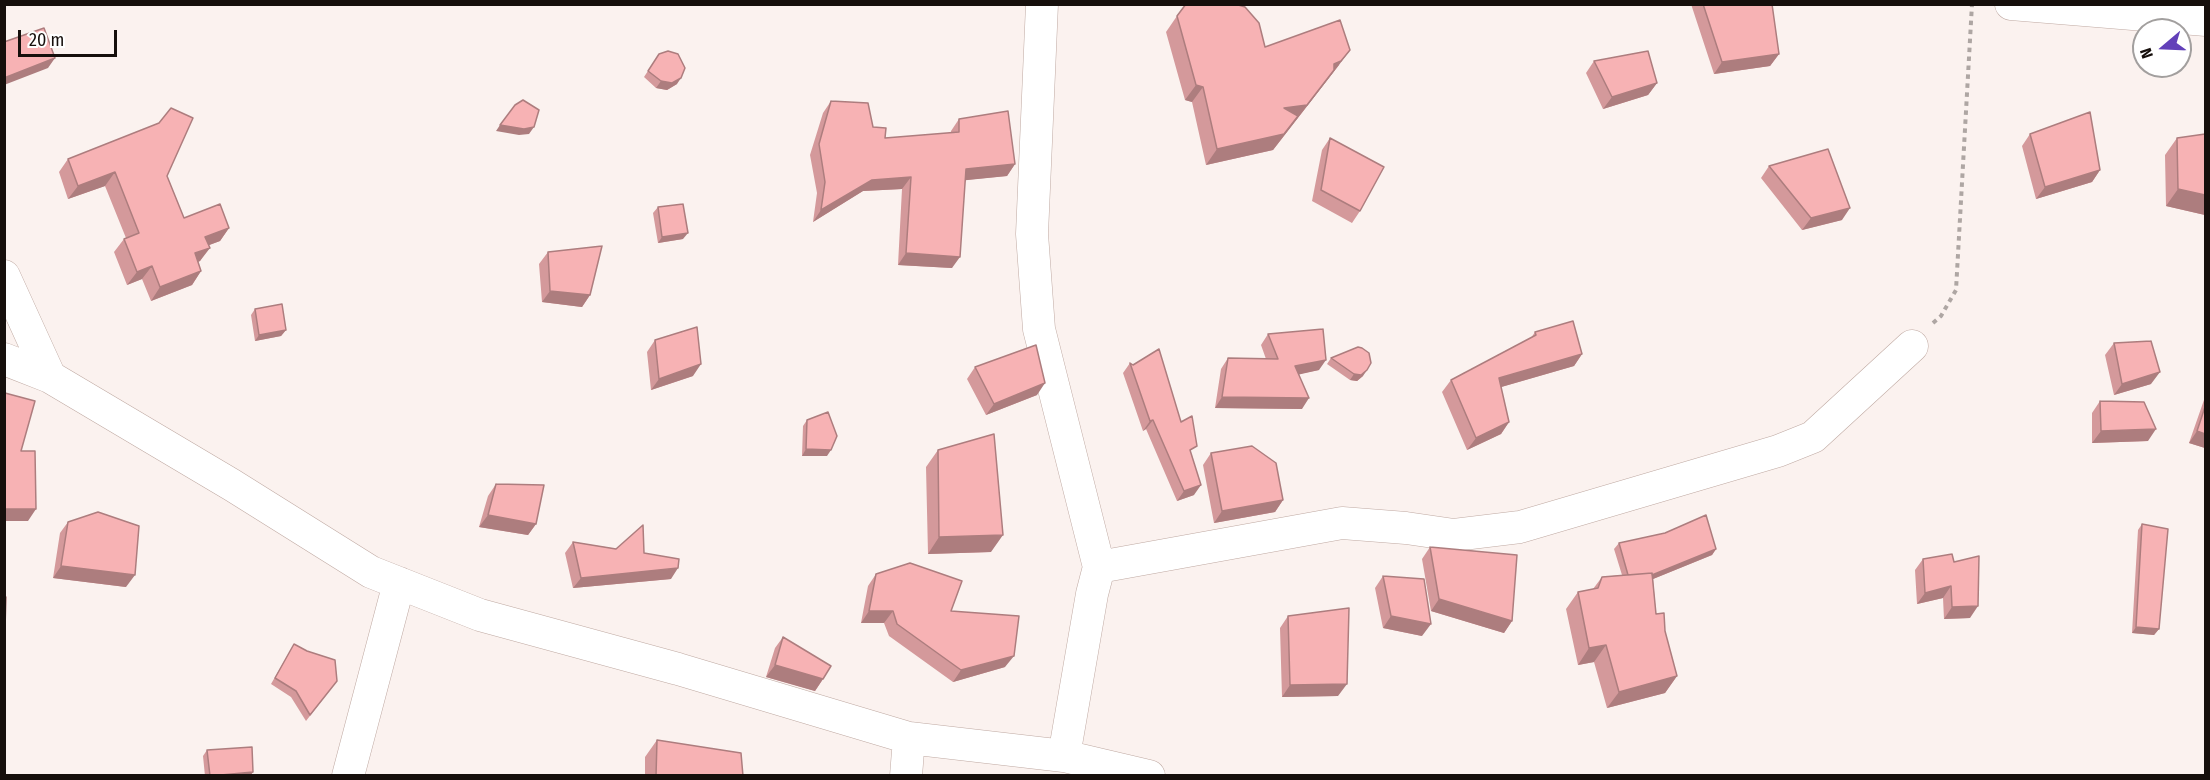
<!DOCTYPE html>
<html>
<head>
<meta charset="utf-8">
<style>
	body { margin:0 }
	#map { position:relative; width:2210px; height:780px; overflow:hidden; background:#fbf2ef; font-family:"Fira Sans Condensed",sans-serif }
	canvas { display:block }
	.frame { position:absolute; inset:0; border:6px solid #160f0c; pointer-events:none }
	.north { position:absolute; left:2132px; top:18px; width:60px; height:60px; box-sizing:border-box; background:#fff; border:2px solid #a29f9e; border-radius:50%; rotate:251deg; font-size:16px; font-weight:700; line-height:24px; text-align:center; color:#160f0c }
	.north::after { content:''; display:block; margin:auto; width:21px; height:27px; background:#6240b9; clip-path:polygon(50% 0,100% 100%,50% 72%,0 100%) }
	.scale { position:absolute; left:18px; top:30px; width:99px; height:27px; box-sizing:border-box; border:3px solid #160f0c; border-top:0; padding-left:8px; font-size:18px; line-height:21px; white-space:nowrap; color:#160f0c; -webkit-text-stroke:4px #fff; paint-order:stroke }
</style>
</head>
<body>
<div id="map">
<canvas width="2210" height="780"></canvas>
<div class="frame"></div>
<div class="north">N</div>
<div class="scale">20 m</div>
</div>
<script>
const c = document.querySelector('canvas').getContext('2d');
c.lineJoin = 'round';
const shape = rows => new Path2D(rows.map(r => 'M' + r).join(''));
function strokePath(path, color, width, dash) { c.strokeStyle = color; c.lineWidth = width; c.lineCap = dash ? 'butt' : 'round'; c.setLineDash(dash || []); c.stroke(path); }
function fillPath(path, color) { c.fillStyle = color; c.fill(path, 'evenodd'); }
const street = shape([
	[1042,4,1032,234,1039,329,1099,567,1092,594,1064,756],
	[2011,4,2206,20],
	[4,276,50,377],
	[4,359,50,377,232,485,371,572,480,615,678,669,909,738,1064,756,1149,776],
	[1099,567,1342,523,1406,528,1454,535,1520,527,1778,451,1813,437,1912,346],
	[348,776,399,583],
	[906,776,909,738]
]);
strokePath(street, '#bfa9a2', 33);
strokePath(shape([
	[1933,323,1941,316,1956,290,1972,4]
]), '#aea6a3', 4, [4.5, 4.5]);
strokePath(street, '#fff', 32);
fillPath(shape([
	[1691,4,1772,4,1779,54,1770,66,1714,74],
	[1177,16,1265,47,1339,65,1273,150,1206,165,1192,102,1185,100,1166,32],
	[659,54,677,84,667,90,656,88,644,77],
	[1594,61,1657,83,1648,95,1603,109,1586,73],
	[831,101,873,127,885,138,951,133,951,131,959,119,1015,164,1007,176,965,180,952,268,898,265,902,189,863,191,813,222,817,193,810,155,823,113],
	[2030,134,2100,170,2092,182,2036,199,2022,146],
	[1330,138,1360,211,1352,223,1312,201,1322,150],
	[2177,138,2205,215,2166,206,2165,155],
	[68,159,167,176,184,218,229,228,220,241,209,245,200,261,198,262,201,271,192,285,151,301,142,279,127,285,114,252,124,239,126,238,105,186,68,199,59,172],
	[1769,166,1842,220,1802,230,1761,178],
	[658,207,683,239,658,243,653,213],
	[548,252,590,295,582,307,542,302,539,264],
	[255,309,286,330,281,336,255,341,251,315],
	[1535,332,1582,354,1574,366,1501,387,1509,422,1501,434,1467,450,1442,392,1451,380,1531,338],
	[1268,334,1319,370,1299,374,1302,409,1215,408,1221,369,1228,358,1266,359,1261,345],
	[655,340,693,376,651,390,647,352],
	[2114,343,2151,384,2114,395,2105,355],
	[1331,358,1363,376,1357,381,1350,380,1327,364],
	[1130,363,1181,422,1191,454,1194,495,1177,501,1146,429,1143,431,1123,373],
	[975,367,1037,395,986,415,967,379],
	[2205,397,2205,448,2189,443],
	[2100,401,2148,441,2092,443,2092,413],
	[807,420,827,456,802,456,803,426],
	[938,450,991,552,928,554,926,467],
	[1211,453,1283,500,1275,512,1214,523,1203,465],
	[496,484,536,524,528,535,479,527,488,496],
	[68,522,126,587,53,578,60,533],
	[2142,524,2159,629,2154,635,2132,633,2138,530],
	[573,542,644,553,671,579,573,588,565,553],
	[1619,543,1716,549,1712,555,1653,579,1656,614,1665,631,1677,676,1665,693,1607,708,1594,662,1578,665,1566,609,1578,592,1593,589,1602,577,1622,575,1614,549],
	[1430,547,1512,621,1504,633,1431,611,1422,559],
	[1923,559,1954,562,1970,618,1944,619,1943,598,1917,604,1915,570],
	[876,574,951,611,1005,667,953,682,889,636,884,623,861,623,868,586],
	[1383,576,1422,636,1383,628,1375,588],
	[1288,616,1338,696,1282,697,1280,628],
	[783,637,823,679,815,691,766,677,775,648],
	[294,644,307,651,337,681,306,721,291,697,271,684],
	[657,740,743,776,645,776,645,757],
	[207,750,253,772,250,776,205,776,203,756]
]), '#d4999b');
fillPath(shape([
	[1350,50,1339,65,1273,150,1206,165,1217,149,1284,108],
	[1779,54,1770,66,1714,74,1722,62],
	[55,58,48,68,4,85,4,78],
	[681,78,677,84,667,90,656,88,661,81],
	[1657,83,1648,95,1603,109,1612,97],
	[1196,85,1203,87,1192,102,1185,100],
	[500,125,534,127,529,134,519,135,496,131],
	[1015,164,1007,176,958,181,966,169],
	[2100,170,2092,182,2036,199,2045,187],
	[115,172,105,186,68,199,78,186],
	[911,177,902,189,863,191,813,222,821,210,872,180],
	[2178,189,2205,195,2205,215,2166,206],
	[1850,208,1842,220,1802,230,1811,218],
	[229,228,220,241,196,250,205,237],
	[688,233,683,239,658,243,662,237],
	[210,248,200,261,185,267,195,253],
	[906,253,960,257,952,268,898,265],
	[152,266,142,279,127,285,137,272],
	[201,271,192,285,151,301,160,287],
	[550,291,590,295,582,307,542,302],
	[286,330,281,336,255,341,259,335],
	[1582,354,1574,366,1491,390,1499,378],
	[1326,360,1319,370,1288,377,1295,366],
	[701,364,693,376,651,390,659,379],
	[1367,370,1363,376,1357,381,1350,380,1354,374],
	[2160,372,2151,384,2114,395,2122,384],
	[1045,383,1037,395,986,415,994,404],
	[1222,397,1309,398,1302,409,1215,408],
	[1153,420,1146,429,1143,431,1150,421],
	[1509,422,1501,434,1467,450,1476,438],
	[2156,429,2148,441,2092,443,2101,431],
	[2197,431,2205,434,2205,448,2189,443],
	[806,449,831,450,827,456,802,456],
	[1201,485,1194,495,1177,501,1184,491],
	[1283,500,1275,512,1214,523,1222,511],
	[4,509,36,509,28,521,4,521],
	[488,515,536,524,528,535,479,527],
	[1003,535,991,552,928,554,939,537],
	[1716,549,1712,555,1626,590,1630,584],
	[61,566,135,575,126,587,53,578],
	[678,568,671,579,573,588,581,578],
	[1951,586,1943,598,1917,604,1925,593],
	[1439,599,1512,621,1504,633,1431,611],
	[1978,606,1970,618,1944,619,1952,607],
	[869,611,893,611,884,623,861,623],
	[1391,616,1431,624,1422,636,1383,628],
	[2136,627,2159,629,2154,635,2132,633],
	[1606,645,1594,662,1578,665,1589,648],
	[1014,656,1005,667,953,682,961,670],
	[775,665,823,679,815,691,766,677],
	[1677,676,1665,693,1607,708,1619,692],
	[1347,684,1338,696,1282,697,1290,685],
	[253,772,250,776,213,776]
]), '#ad7d7e');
const building = shape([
	[1186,4,1235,4,1245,7,1259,23,1265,47,1340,20,1350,50,1341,61,1334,64,1334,70,1307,105,1284,108,1298,116,1284,134,1217,149,1203,87,1196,85,1177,16,1186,4],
	[1703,4,1772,4,1779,54,1722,62,1703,4],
	[44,28,55,58,4,78,4,42,44,28],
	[668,51,678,54,685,68,681,78,672,83,661,81,648,71,659,54,668,51],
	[1648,51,1657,83,1612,97,1594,61,1648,51],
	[523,100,539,110,534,127,524,129,500,125,515,105,523,100],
	[831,101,868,103,873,127,886,128,885,138,959,132,959,119,1008,111,1015,164,966,169,960,257,906,253,911,177,872,180,821,210,825,182,819,144,831,101],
	[171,108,193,118,167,176,184,218,220,204,229,228,205,237,210,248,195,253,201,271,160,287,152,266,137,272,124,239,139,233,115,172,78,186,68,159,159,123,171,108],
	[2090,112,2100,170,2045,187,2030,134,2090,112],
	[2205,134,2205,195,2178,189,2177,138,2205,134],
	[1330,138,1384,167,1360,211,1321,190,1330,138],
	[1828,149,1850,208,1811,218,1769,166,1828,149],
	[683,204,688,233,662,237,658,207,683,204],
	[602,246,590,295,550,291,548,252,602,246],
	[282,304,286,330,259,335,255,309,282,304],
	[1573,321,1582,354,1499,378,1509,422,1476,438,1451,380,1536,335,1535,332,1573,321],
	[697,327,701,364,659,379,655,340,697,327],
	[1323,329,1326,360,1295,366,1309,398,1222,397,1228,358,1278,359,1268,334,1323,329],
	[2151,341,2160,372,2122,384,2114,343,2151,341],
	[1036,345,1045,383,994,404,975,367,1036,345],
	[1358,347,1362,348,1369,353,1371,363,1367,370,1361,375,1354,374,1331,358,1358,347],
	[1159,349,1181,422,1192,416,1197,446,1190,450,1201,485,1184,491,1153,420,1150,421,1130,363,1133,365,1159,349],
	[5,393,35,401,21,451,35,451,36,509,4,509,5,393],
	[2100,401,2144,402,2156,429,2101,431,2100,401],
	[2205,407,2205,434,2197,431,2205,407],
	[828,412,837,436,831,450,806,449,807,420,828,412],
	[994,434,1003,535,939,537,938,450,994,434],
	[1252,446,1276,463,1283,500,1222,511,1211,453,1252,446],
	[496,484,544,485,536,524,488,515,496,484],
	[98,512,139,526,135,575,61,566,68,522,98,512],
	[1706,515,1716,549,1652,575,1652,573,1628,575,1619,543,1665,533,1706,515],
	[2142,524,2168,529,2159,629,2136,627,2142,524],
	[643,525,644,553,679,559,678,568,581,578,573,542,616,549,643,525],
	[1430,547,1517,555,1512,621,1439,599,1430,547],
	[1952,554,1954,562,1979,556,1978,606,1952,607,1951,586,1925,593,1923,559,1952,554],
	[910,563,962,581,951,611,1019,616,1014,656,961,670,897,624,893,611,869,611,876,574,910,563],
	[1652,573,1656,614,1664,613,1665,631,1677,676,1619,692,1606,645,1589,648,1578,592,1598,588,1602,577,1652,573],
	[1383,576,1424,579,1431,624,1391,616,1383,576],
	[4,597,6,597,5,627,4,627,4,597],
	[1349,608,1347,684,1290,685,1288,616,1349,608],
	[783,637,831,666,823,679,775,665,783,637],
	[294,644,307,651,335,660,337,681,310,715,296,691,275,678,294,644],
	[657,740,741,753,743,776,656,776,657,740],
	[252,747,253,772,210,776,207,750,252,747]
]);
fillPath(building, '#f7b2b4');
strokePath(building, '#ad7d7e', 1.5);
</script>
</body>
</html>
